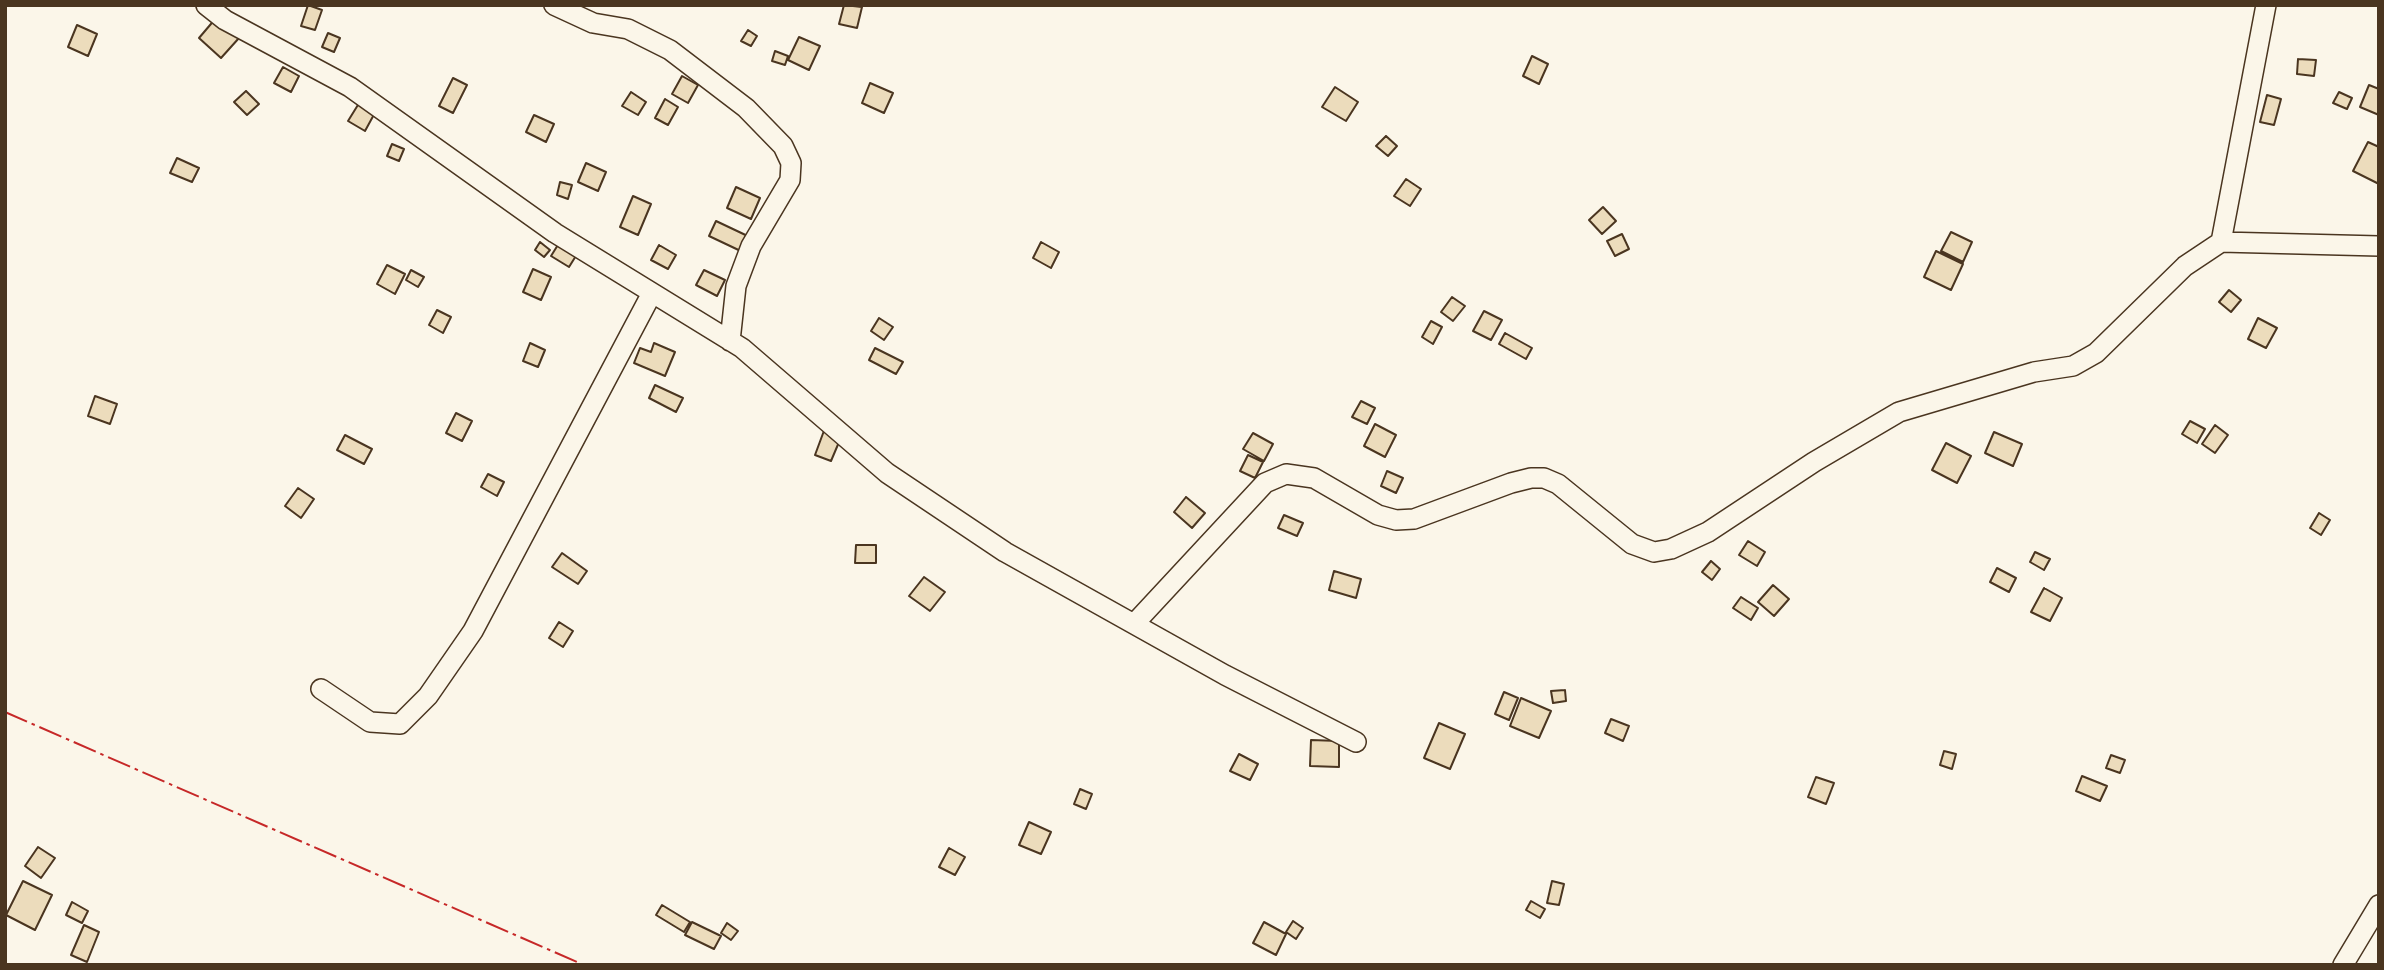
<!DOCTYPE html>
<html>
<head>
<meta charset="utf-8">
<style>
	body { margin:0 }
	#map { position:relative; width:2384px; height:970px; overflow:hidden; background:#fbf6e9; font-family:Roboto,sans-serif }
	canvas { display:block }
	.frame { position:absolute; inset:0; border:7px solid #4a3520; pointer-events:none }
</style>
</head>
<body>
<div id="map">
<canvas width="2384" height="970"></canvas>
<div class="frame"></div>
</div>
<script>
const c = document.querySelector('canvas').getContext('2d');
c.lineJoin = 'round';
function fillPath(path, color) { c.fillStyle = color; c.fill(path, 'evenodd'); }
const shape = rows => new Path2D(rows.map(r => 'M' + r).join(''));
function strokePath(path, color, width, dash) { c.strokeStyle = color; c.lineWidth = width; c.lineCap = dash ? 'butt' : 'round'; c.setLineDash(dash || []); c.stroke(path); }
const building = shape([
	[308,5,322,10,315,30,301,26,308,5],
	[844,5,862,7,857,28,839,24,844,5],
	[216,18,239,38,221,58,199,38,216,18],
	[77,25,97,34,88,56,68,47,77,25],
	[748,30,757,36,751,46,741,41,748,30],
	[328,33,340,38,334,52,322,47,328,33],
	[799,37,820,46,809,70,788,60,799,37],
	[775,51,788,56,785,65,772,61,775,51],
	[1532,56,1548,64,1539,84,1523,76,1532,56],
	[2298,59,2316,60,2314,76,2297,74,2298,59],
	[283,67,299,76,291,92,274,83,283,67],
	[682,76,698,85,688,103,672,94,682,76],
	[453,78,467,85,453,113,439,106,453,78],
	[870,83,893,93,884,113,862,103,870,83],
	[2369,85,2379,89,2379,115,2360,107,2369,85],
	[1335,87,1358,102,1346,121,1322,107,1335,87],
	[246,91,259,104,247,115,234,102,246,91],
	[631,92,646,102,638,115,622,106,631,92],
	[2339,92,2352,98,2347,109,2333,103,2339,92],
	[2267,95,2281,99,2274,125,2260,122,2267,95],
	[665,99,678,107,668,125,655,118,665,99],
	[361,100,377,109,365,131,348,121,361,100],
	[534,115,554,124,546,142,526,132,534,115],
	[1386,136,1397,146,1388,156,1376,146,1386,136],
	[2368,142,2379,147,2379,184,2353,171,2368,142],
	[392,144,404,149,399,161,387,156,392,144],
	[177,158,199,168,192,182,170,173,177,158],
	[586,163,606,172,598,191,578,182,586,163],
	[1406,179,1421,189,1410,206,1394,196,1406,179],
	[560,182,572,185,568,199,557,195,560,182],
	[736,187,760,198,751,219,727,208,736,187],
	[633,196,651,204,638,235,620,227,633,196],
	[1603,207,1616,221,1602,234,1589,220,1603,207],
	[716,221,754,239,747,254,709,236,716,221],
	[1951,232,1972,242,1963,262,1941,251,1951,232],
	[1622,234,1629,249,1615,256,1607,241,1622,234],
	[561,240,579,251,569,267,551,256,561,240],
	[540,242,550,250,544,257,535,250,540,242],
	[1041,242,1059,252,1051,268,1033,258,1041,242],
	[659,245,676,255,668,269,651,260,659,245],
	[1936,251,1963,264,1951,290,1924,277,1936,251],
	[387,265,405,274,395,294,377,284,387,265],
	[533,269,551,277,541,300,523,292,533,269],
	[411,270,424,277,418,287,406,280,411,270],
	[704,270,725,280,717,296,696,285,704,270],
	[2229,290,2241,300,2231,312,2219,302,2229,290],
	[1452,297,1465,306,1453,321,1441,312,1452,297],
	[437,310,451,317,443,333,429,325,437,310],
	[1484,311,1502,320,1491,340,1473,331,1484,311],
	[879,318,893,327,884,340,871,331,879,318],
	[2258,318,2277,328,2266,348,2248,339,2258,318],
	[1431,321,1442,327,1433,344,1422,337,1431,321],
	[1505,333,1532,348,1526,359,1499,344,1505,333],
	[530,343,545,350,538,367,523,361,530,343],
	[654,343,675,352,665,376,634,363,640,348,651,352,654,343],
	[875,348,903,362,896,374,869,360,875,348],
	[655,385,683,398,676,412,649,398,655,385],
	[95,396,117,404,110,424,88,416,95,396],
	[1361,401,1375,408,1367,424,1352,417,1361,401],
	[456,413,472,421,462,441,446,433,456,413],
	[2190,421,2205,429,2197,443,2182,434,2190,421],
	[1375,424,1396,435,1385,457,1364,446,1375,424],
	[2215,425,2228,435,2215,453,2202,444,2215,425],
	[825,428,842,435,831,461,815,455,825,428],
	[1994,432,2022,444,2013,466,1985,453,1994,432],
	[1253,433,1273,444,1264,461,1243,449,1253,433],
	[345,435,372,449,364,464,337,450,345,435],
	[1946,443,1971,456,1957,483,1932,470,1946,443],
	[1248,455,1263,462,1255,478,1240,471,1248,455],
	[1387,471,1403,478,1396,493,1381,486,1387,471],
	[488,474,504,482,497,496,481,487,488,474],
	[298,488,314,499,301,518,285,506,298,488],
	[1186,497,1205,513,1192,528,1174,512,1186,497],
	[2319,513,2330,520,2321,535,2310,528,2319,513],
	[1284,515,1303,523,1297,536,1278,528,1284,515],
	[1748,541,1765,552,1757,566,1739,555,1748,541],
	[856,545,876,545,876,563,855,563,856,545],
	[2035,552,2050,559,2044,570,2030,562,2035,552],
	[562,553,587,571,578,584,552,567,562,553],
	[1711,561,1720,569,1712,580,1702,572,1711,561],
	[1997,568,2016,578,2009,592,1990,582,1997,568],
	[1334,571,1361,579,1356,598,1329,590,1334,571],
	[924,577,945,592,930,611,909,596,924,577],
	[1773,585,1789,599,1774,616,1758,602,1773,585],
	[2044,588,2062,598,2050,621,2031,612,2044,588],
	[1741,597,1758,608,1751,620,1733,608,1741,597],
	[559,622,573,631,563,647,549,638,559,622],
	[1565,690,1566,701,1553,703,1551,691,1565,690],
	[1504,692,1518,698,1509,720,1495,714,1504,692],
	[1521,698,1551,711,1539,738,1510,726,1521,698],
	[1611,719,1629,726,1623,741,1605,733,1611,719],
	[1439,723,1465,734,1450,769,1424,758,1439,723],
	[1311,740,1339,741,1339,767,1310,766,1311,740],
	[1944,751,1956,754,1952,769,1940,765,1944,751],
	[1239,754,1258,764,1250,780,1230,771,1239,754],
	[2111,755,2125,760,2120,773,2106,768,2111,755],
	[2082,776,2107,786,2100,801,2076,791,2082,776],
	[1816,777,1834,783,1826,804,1808,797,1816,777],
	[1080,789,1092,794,1086,809,1074,804,1080,789],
	[1029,822,1051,832,1041,854,1019,845,1029,822],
	[38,847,55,858,41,878,25,866,38,847],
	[949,848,965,857,955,875,939,867,949,848],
	[23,881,52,895,35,930,6,915,23,881],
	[1552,881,1564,884,1559,905,1547,903,1552,881],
	[1531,901,1545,909,1540,918,1526,910,1531,901],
	[72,902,88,911,82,923,66,915,72,902],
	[662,905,690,922,684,932,656,915,662,905],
	[1293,921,1303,928,1296,939,1286,932,1293,921],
	[692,922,721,936,714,949,685,935,692,922],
	[1264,922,1286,934,1276,955,1253,943,1264,922],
	[727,923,738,931,731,940,721,933,727,923],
	[84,925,99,932,87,962,71,955,84,925]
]);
fillPath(building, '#ecdcbc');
strokePath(building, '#4a3520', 2);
const minor = shape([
	[206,5,225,20,350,87,555,233,742,348,887,473,1005,552,1225,675,1356,742],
	[554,5,593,23,628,29,670,50,746,108,783,146,791,163,790,180,751,246,736,286,730,341],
	[2221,242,2266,5],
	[1134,624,1265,483,1286,474,1314,478,1378,515,1396,520,1414,519,1511,483,1531,478,1544,478,1558,484,1632,544,1654,552,1671,549,1708,532,1814,462,1899,412,2034,372,2073,366,2096,353,2185,266,2221,242,2379,246],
	[321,689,370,722,400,724,428,696,473,631,652,293],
	[2343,965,2379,905]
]);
strokePath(minor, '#4a3520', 22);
strokePath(minor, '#fbf6e9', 19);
strokePath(shape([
	[5,712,584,965]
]), '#c62828', 2, [24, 5, 3.5, 5]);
</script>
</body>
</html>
